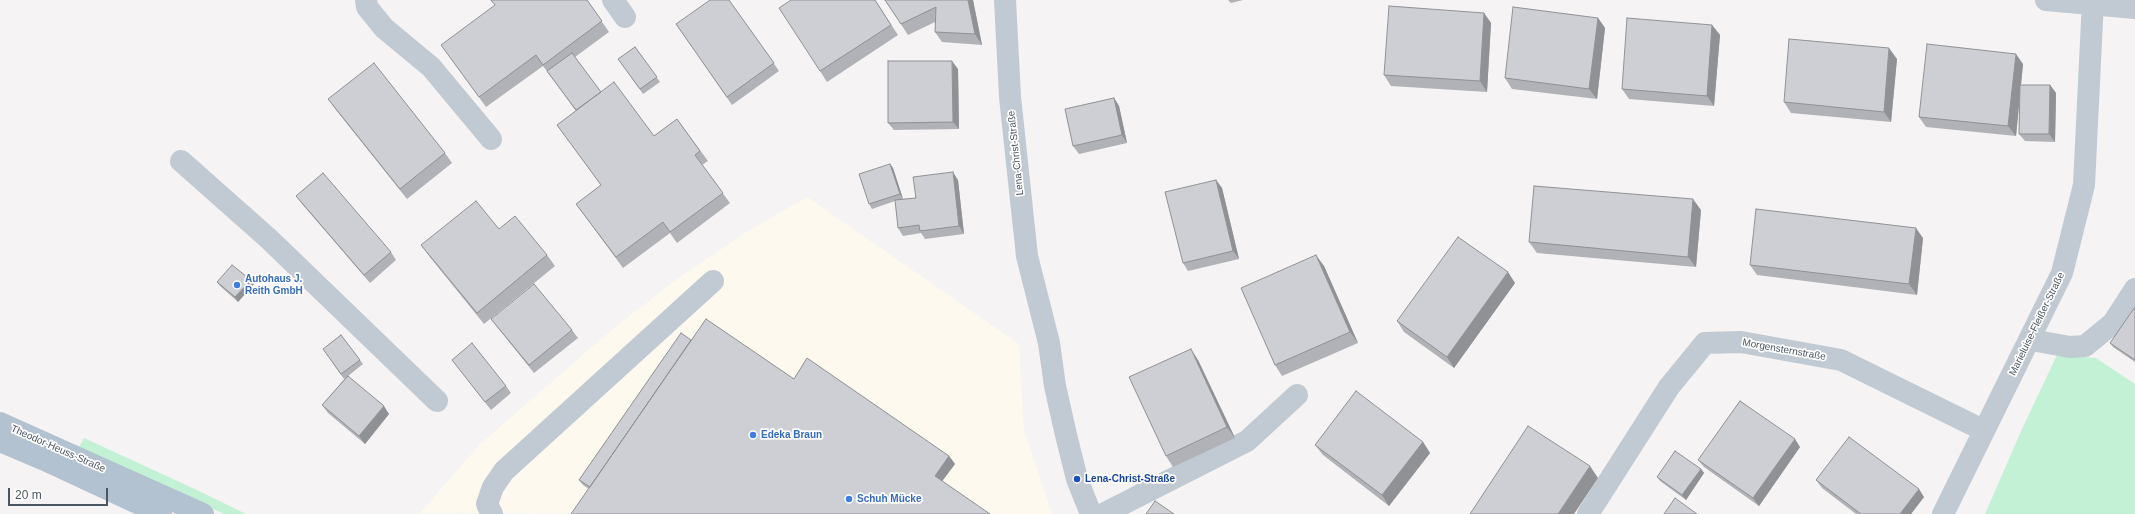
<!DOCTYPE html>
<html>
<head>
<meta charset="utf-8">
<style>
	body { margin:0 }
	#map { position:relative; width:2135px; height:514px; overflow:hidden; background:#f5f3f3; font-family:Helvetica,sans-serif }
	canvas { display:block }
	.scale { position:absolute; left:8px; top:488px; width:100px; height:18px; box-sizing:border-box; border:2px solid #4a5661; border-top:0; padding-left:5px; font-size:12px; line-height:14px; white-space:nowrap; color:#4a5661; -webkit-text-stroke:3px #fff; paint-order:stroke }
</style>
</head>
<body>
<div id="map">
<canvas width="2135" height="514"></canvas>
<div class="scale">20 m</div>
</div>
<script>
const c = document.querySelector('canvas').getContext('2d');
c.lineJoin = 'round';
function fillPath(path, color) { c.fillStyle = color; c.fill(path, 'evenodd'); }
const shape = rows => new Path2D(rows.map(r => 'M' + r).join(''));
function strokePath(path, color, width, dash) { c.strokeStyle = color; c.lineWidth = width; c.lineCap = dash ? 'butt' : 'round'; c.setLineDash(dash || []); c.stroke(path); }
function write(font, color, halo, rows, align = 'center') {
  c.font = font + ' Helvetica,sans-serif'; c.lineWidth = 3.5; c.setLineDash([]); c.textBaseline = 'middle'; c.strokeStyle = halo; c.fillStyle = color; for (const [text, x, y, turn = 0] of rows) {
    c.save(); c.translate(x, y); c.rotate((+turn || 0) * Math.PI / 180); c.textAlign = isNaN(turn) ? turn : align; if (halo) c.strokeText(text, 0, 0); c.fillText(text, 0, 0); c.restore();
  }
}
fillPath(shape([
	[807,197,1019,344,1024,430,1052,514,420,513,480,444,615,327,680,277,745,233]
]), '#fdf9ef');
fillPath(shape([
	[2057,355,2096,358,2135,384,2135,514,1985,514,2022,429],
	[84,438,199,491,246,514,224,514,79,447]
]), '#c3f1d5');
strokePath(shape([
	[366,0,367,7,384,28,431,67,491,139],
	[613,0,625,17],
	[1005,0,1010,97,1027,256,1049,343,1055,386,1066,435,1077,479,1091,514],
	[2046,0,2135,8],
	[181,161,269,239,437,401],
	[2031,340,2070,347,2085,346,2113,323,2135,289],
	[492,514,487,504,493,487,504,471,713,281],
	[1103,514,1247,441,1297,395],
	[1588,514,1669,387,1705,343,1741,342,1841,360,1983,430],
	[1943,514,2062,273,2084,185,2093,0]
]), '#c1cad2', 22);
strokePath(shape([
	[0,423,203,514],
	[0,441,45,460,161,514]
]), '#b3c2d1', 22);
fillPath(shape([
	[587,0,609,32,575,57,601,92,654,136,677,119,708,161,702,165,730,203,677,243,670,233,623,268,576,204,601,185,557,125,576,111,543,66,486,107,441,45],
	[729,0,779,71,732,105,676,24],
	[791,0,875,0,898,35,827,82,820,71],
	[885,0,973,0,982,45,942,42,935,32,935,22,908,35],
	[1228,0,1243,0,1231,3],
	[1484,13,1491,23,1487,92,1391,86,1384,75],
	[1598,18,1605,28,1597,99,1512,89,1505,78],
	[1712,25,1720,35,1714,106,1629,99,1622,89],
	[635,47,660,82,643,94,618,59],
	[1897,59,1891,122,1791,113,1784,102],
	[2023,64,2021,85,2050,85,2056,93,2055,142,2025,141,2019,134,2020,94,2016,136,1926,127,1919,117],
	[958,69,959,129,894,130,888,123],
	[1114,98,1119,106,1127,143,1079,154,1073,146],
	[328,99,445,153,452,163,407,199,336,110],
	[890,164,893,168,903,199,916,198,958,180,964,234,925,239,921,233,903,236,898,228,895,201,872,209,869,204],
	[1216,180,1222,188,1239,259,1188,271,1183,263],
	[296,196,391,252,396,260,370,283,302,204],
	[1701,210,1696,267,1537,253,1529,242],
	[499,229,547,255,555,266,484,324,429,256,421,245],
	[1923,238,1917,295,1757,275,1750,265],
	[1324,266,1358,343,1282,376,1275,365],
	[217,282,254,284,238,302,220,286],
	[1515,283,1454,368,1404,332,1397,321],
	[2135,307,2135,362,2113,347,2110,343],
	[491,319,572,330,578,338,534,373,497,327],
	[341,335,363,364,348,376,389,414,365,444,328,413,322,405,347,376,344,379,323,349],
	[691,340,794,379,949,456,955,464,942,481,589,489,583,485,579,480],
	[452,360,506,386,511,393,491,410],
	[1198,360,1235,438,1173,467,1166,456],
	[1423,442,1430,453,1389,506,1323,455,1315,445],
	[1800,447,1759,506,1704,467,1698,460],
	[1701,469,1704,473,1686,500,1660,481,1657,477],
	[1816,480,1924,497,1911,514,1856,514,1822,488]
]), '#b0b2b7');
fillPath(shape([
	[968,0,973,0,982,45,975,34],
	[1484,13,1491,23,1487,92,1480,81],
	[1598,18,1605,28,1597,99,1589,89],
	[1712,25,1720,35,1714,106,1707,96],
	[1889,48,1897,59,1891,122,1884,112],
	[2016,54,2023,64,2016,136,2008,126],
	[952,61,958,69,959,129,953,122],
	[2050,85,2056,93,2055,142,2049,134],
	[1114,98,1119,106,1127,143,1122,135],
	[890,164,893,168,903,199,900,194],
	[953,172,958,180,964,234,959,226],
	[1216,180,1222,188,1239,259,1233,251],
	[1693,199,1701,210,1696,267,1688,257],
	[1916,228,1923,238,1917,295,1909,284],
	[1316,255,1324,266,1358,343,1350,332],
	[1508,272,1515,283,1454,368,1447,357],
	[251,280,254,284,238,302,235,297],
	[1191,349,1198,360,1235,438,1227,427],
	[384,406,389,414,365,444,359,436],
	[1795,439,1800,447,1759,506,1753,498],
	[1423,442,1430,453,1389,506,1382,495],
	[949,456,955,464,940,484,935,476],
	[1590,466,1598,478,1574,514,1558,514],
	[1701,469,1704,473,1686,500,1682,495],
	[1919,489,1924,497,1911,514,1900,514]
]), '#909195');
const building = shape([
	[491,0,587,0,602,21,543,65,536,55,479,97,441,45,495,5,491,0],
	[710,0,729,0,774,63,727,97,676,24,710,0],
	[791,0,875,0,891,25,820,71,779,8,791,0],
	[885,0,968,0,975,34,935,32,936,7,901,24,885,0],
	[1389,6,1484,13,1480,81,1384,75,1389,6],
	[1513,7,1598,18,1589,89,1505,78,1513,7],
	[1627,18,1712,25,1707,96,1622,89,1627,18],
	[1789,39,1889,48,1884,112,1784,102,1789,39],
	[1927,44,2016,54,2008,126,1919,117,1927,44],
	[635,47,657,77,640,89,618,59,635,47],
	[572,53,601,92,576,110,547,71,572,53],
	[888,61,952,61,953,122,888,123,888,61],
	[374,63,445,153,400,189,328,99,374,63],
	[614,82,654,136,677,119,700,151,695,155,723,193,670,232,663,222,616,257,576,204,601,185,557,125,614,82],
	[2020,85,2050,85,2049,134,2019,134,2020,85],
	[1114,98,1122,135,1073,146,1065,109,1114,98],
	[890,164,900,194,869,204,859,174,890,164],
	[953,172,959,226,920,231,919,225,898,228,895,200,916,198,913,177,953,172],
	[323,173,391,252,364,275,296,196,323,173],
	[1216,180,1233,251,1183,263,1165,192,1216,180],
	[1534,186,1693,199,1688,257,1529,242,1534,186],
	[476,201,499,229,515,216,547,255,477,313,421,245,476,201],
	[1756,209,1916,228,1909,284,1750,265,1756,209],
	[1458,237,1508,272,1447,357,1397,321,1458,237],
	[1316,255,1350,332,1275,365,1241,288,1316,255],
	[232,265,251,280,235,297,217,282,232,265],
	[534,284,572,330,529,365,491,319,534,284],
	[2135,307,2135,360,2110,343,2135,307],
	[706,319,794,379,807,358,949,456,935,476,990,514,571,514,706,319],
	[681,333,691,340,590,487,579,480,681,333],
	[341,335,360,360,341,374,323,349,341,335],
	[472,343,506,386,485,402,452,360,472,343],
	[1191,349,1227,427,1166,456,1129,377,1191,349],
	[348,376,384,406,359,436,322,405,348,376],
	[1356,391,1423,442,1382,495,1315,445,1356,391],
	[1740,401,1795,439,1753,498,1698,460,1740,401],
	[1528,426,1590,466,1558,514,1470,514,1528,426],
	[1849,437,1919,489,1900,514,1861,514,1816,480,1849,437],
	[1675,451,1701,469,1682,495,1657,477,1675,451],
	[1675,498,1697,514,1664,514,1675,498],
	[1155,501,1174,514,1146,514,1155,501]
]);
fillPath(building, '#cdcfd5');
strokePath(building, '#909195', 1);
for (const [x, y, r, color] of [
	[237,285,4,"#3f7fe0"],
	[753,435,4,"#3f7fe0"],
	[1077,479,4,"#1a4fb4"],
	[849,499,4,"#3f7fe0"]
]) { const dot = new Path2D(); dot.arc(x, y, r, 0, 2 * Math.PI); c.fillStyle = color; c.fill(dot); strokePath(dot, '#fff', 1.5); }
write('10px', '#4a5661', '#fff', [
	["Lena-Christ-Straße",1016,153,-96],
	["Marieluise-Fleißer-Straße",2037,324,-64],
	["Morgensternstraße",1784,350,10],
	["Theodor-Heuss-Straße",58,449,24]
]);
write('bold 10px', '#366cbe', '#fff', [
	["Autohaus J.",245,279],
	["Reith GmbH",245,291],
	["Edeka Braun",761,435],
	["Schuh Mücke",857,499]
], 'left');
write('bold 10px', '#164399', '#fff', [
	["Lena-Christ-Straße",1085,479]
], 'left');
</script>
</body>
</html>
